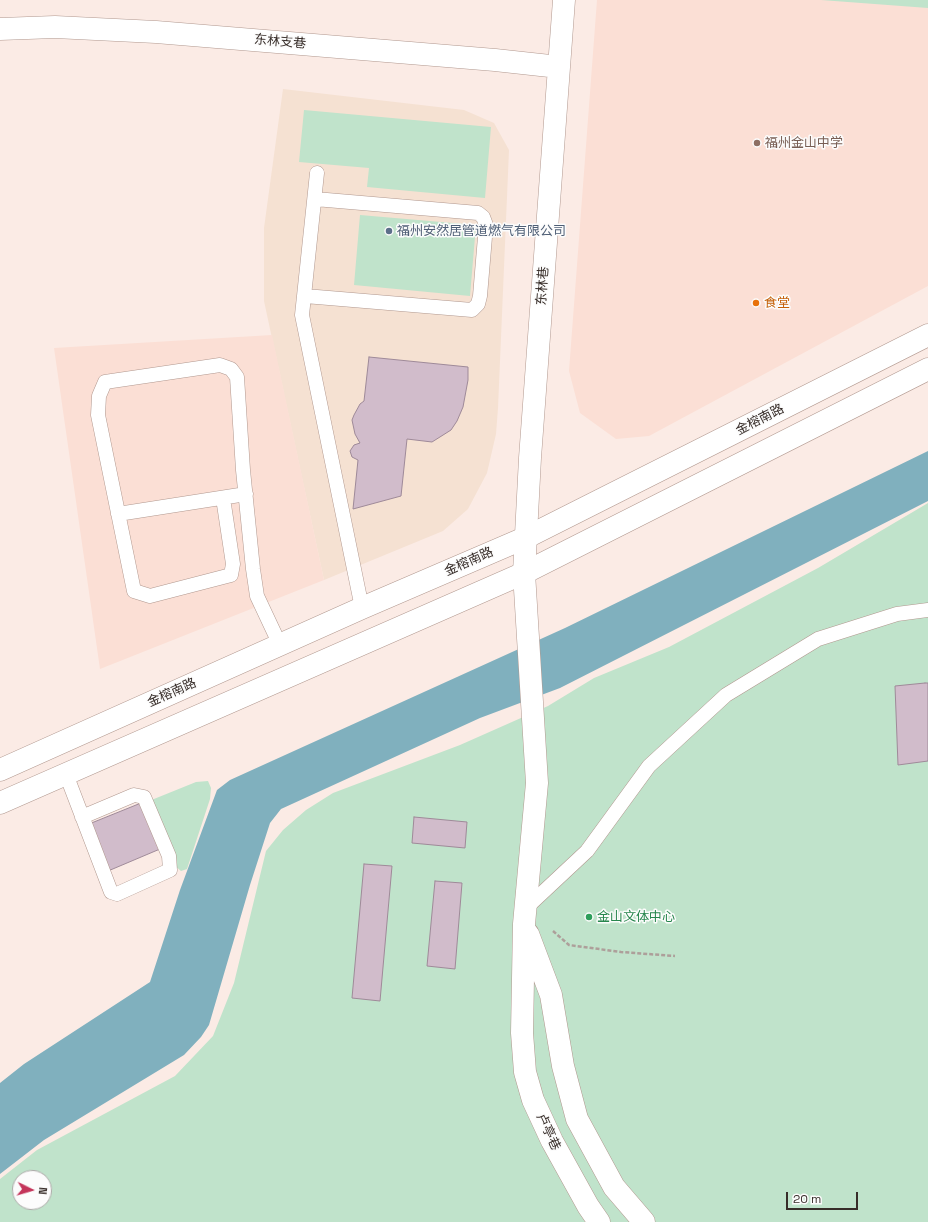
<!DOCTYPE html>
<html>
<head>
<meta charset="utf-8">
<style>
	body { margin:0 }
	#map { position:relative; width:928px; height:1222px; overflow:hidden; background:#fbebe5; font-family:"Space Grotesk",sans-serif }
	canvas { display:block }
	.north { position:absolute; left:12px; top:1170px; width:40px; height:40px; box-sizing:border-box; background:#fcfcfc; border:1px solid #ada9a8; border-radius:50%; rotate:95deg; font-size:11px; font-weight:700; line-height:16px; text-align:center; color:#372d29 }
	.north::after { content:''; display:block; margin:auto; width:14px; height:18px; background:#c4355a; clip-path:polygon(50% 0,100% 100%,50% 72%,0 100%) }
	.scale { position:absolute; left:786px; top:1192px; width:72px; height:18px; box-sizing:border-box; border:2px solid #372d29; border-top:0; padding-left:5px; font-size:12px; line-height:14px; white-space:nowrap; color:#372d29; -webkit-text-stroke:3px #fcfcfc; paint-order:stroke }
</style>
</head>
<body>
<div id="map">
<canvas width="928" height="1222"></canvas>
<div class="north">N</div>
<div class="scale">20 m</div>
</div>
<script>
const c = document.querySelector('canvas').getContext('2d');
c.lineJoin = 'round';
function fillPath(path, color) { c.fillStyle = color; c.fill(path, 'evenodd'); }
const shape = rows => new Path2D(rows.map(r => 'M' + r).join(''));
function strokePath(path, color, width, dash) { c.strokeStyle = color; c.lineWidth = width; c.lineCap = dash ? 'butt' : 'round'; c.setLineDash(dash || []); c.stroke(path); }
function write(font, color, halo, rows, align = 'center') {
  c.font = font + ' "Space Grotesk","Noto Sans SC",sans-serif'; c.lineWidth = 3; c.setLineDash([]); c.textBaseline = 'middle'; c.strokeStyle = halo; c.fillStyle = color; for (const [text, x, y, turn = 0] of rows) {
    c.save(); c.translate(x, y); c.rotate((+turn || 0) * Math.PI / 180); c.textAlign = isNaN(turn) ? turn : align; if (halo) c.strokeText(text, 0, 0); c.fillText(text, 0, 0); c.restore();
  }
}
fillPath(shape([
	[283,89,464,110,494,123,509,150,498,408,496,434,487,473,468,509,443,531,324,580,264,301,264,228]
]), '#f5e1d2');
fillPath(shape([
	[597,0,928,0,928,286,649,436,616,439,580,413,569,371],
	[272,335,324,580,100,669,54,348]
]), '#fbdfd5');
fillPath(shape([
	[821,0,928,0,928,8],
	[304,110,491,127,485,198,367,187,369,168,299,162],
	[360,215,476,225,470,296,354,285],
	[928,503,928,1222,0,1222,0,1179,37,1150,175,1076,213,1036,234,983,266,851,283,830,306,810,333,793,460,745,548,706,594,678,669,647,818,568],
	[20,1178,44,1178,44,1202,20,1202],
	[208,781,211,788,210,799,187,869,181,871,174,865,149,801,196,782]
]), '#c0e3cb');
fillPath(shape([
	[928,451,928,501,560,688,480,718,281,809,270,823,250,885,209,1025,201,1037,184,1055,44,1140,0,1174,0,1083,24,1064,150,982,180,890,217,790,230,780,565,628]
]), '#80b0be');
const building = shape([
	[369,357,468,367,468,380,463,407,457,421,451,430,432,442,407,439,401,496,353,509,358,460,352,457,350,451,354,445,360,443,355,434,352,420,354,415,360,404,364,401,369,357],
	[925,683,928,683,928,761,898,765,895,686,925,683],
	[141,803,160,849,108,871,89,824,141,803],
	[414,817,467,822,465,848,412,843,414,817],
	[364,864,392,866,380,1001,352,998,364,864],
	[435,881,462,883,455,969,427,966,435,881]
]);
fillPath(building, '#d1bccb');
strokePath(building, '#9f8a99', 1);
const service = shape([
	[317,173,302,315,362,608],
	[305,296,472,310,478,304,480,296,486,225,483,217,478,213,315,199],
	[223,498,233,564,231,575,150,596,134,591,98,415,99,396,105,382,220,365,231,369,237,377,243,470,253,569,257,596,280,645],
	[118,514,246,494],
	[66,774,111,892,117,894,170,870,169,856,144,797,134,795,82,817],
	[525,909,587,851,649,766,726,695,818,639,897,614,928,610]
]);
const tertiary = shape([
	[564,0,530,458,524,573,537,783,524,924,522,1033,525,1072,533,1100,552,1141,588,1206,599,1222],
	[0,29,55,27,156,32,495,60,559,67],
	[528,934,551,995,563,1066,577,1119,614,1187,644,1222]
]);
const secondary = shape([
	[0,770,362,608,527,537,928,335],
	[0,803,524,573,928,369]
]);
strokePath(service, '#b1988f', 15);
strokePath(tertiary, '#b1988f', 23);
strokePath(secondary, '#b1988f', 23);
strokePath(shape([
	[553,931,569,945,621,952,675,956]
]), '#ad9f9a', 2.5, [4, 2]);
strokePath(service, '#fff', 14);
strokePath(tertiary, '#fff', 22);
strokePath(secondary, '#fff', 22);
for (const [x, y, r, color] of [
	[757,143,4,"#8d6e63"],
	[389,231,4,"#5c6f8a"],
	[756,303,4,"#e8710a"],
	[589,917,4,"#2e9e5b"]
]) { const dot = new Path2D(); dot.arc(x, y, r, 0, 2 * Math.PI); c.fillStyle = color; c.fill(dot); strokePath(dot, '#fcfcfc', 1.5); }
write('13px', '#372d29', '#fcfcfc', [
	["东林支巷",280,42,5],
	["东林巷",543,286,-86],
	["金榕南路",760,420,-27],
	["金榕南路",469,562,-24],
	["金榕南路",172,693,-24],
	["卢亭巷",548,1132,65]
]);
write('13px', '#785e54', '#fcfcfc', [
	["福州金山中学",765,143]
], 'left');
write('13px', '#4e5e75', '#fcfcfc', [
	["福州安然居管道燃气有限公司",397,231]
], 'left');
write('13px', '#c56008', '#fcfcfc', [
	["食堂",764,303]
], 'left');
write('13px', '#27864d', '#fcfcfc', [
	["金山文体中心",597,917]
], 'left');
</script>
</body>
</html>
